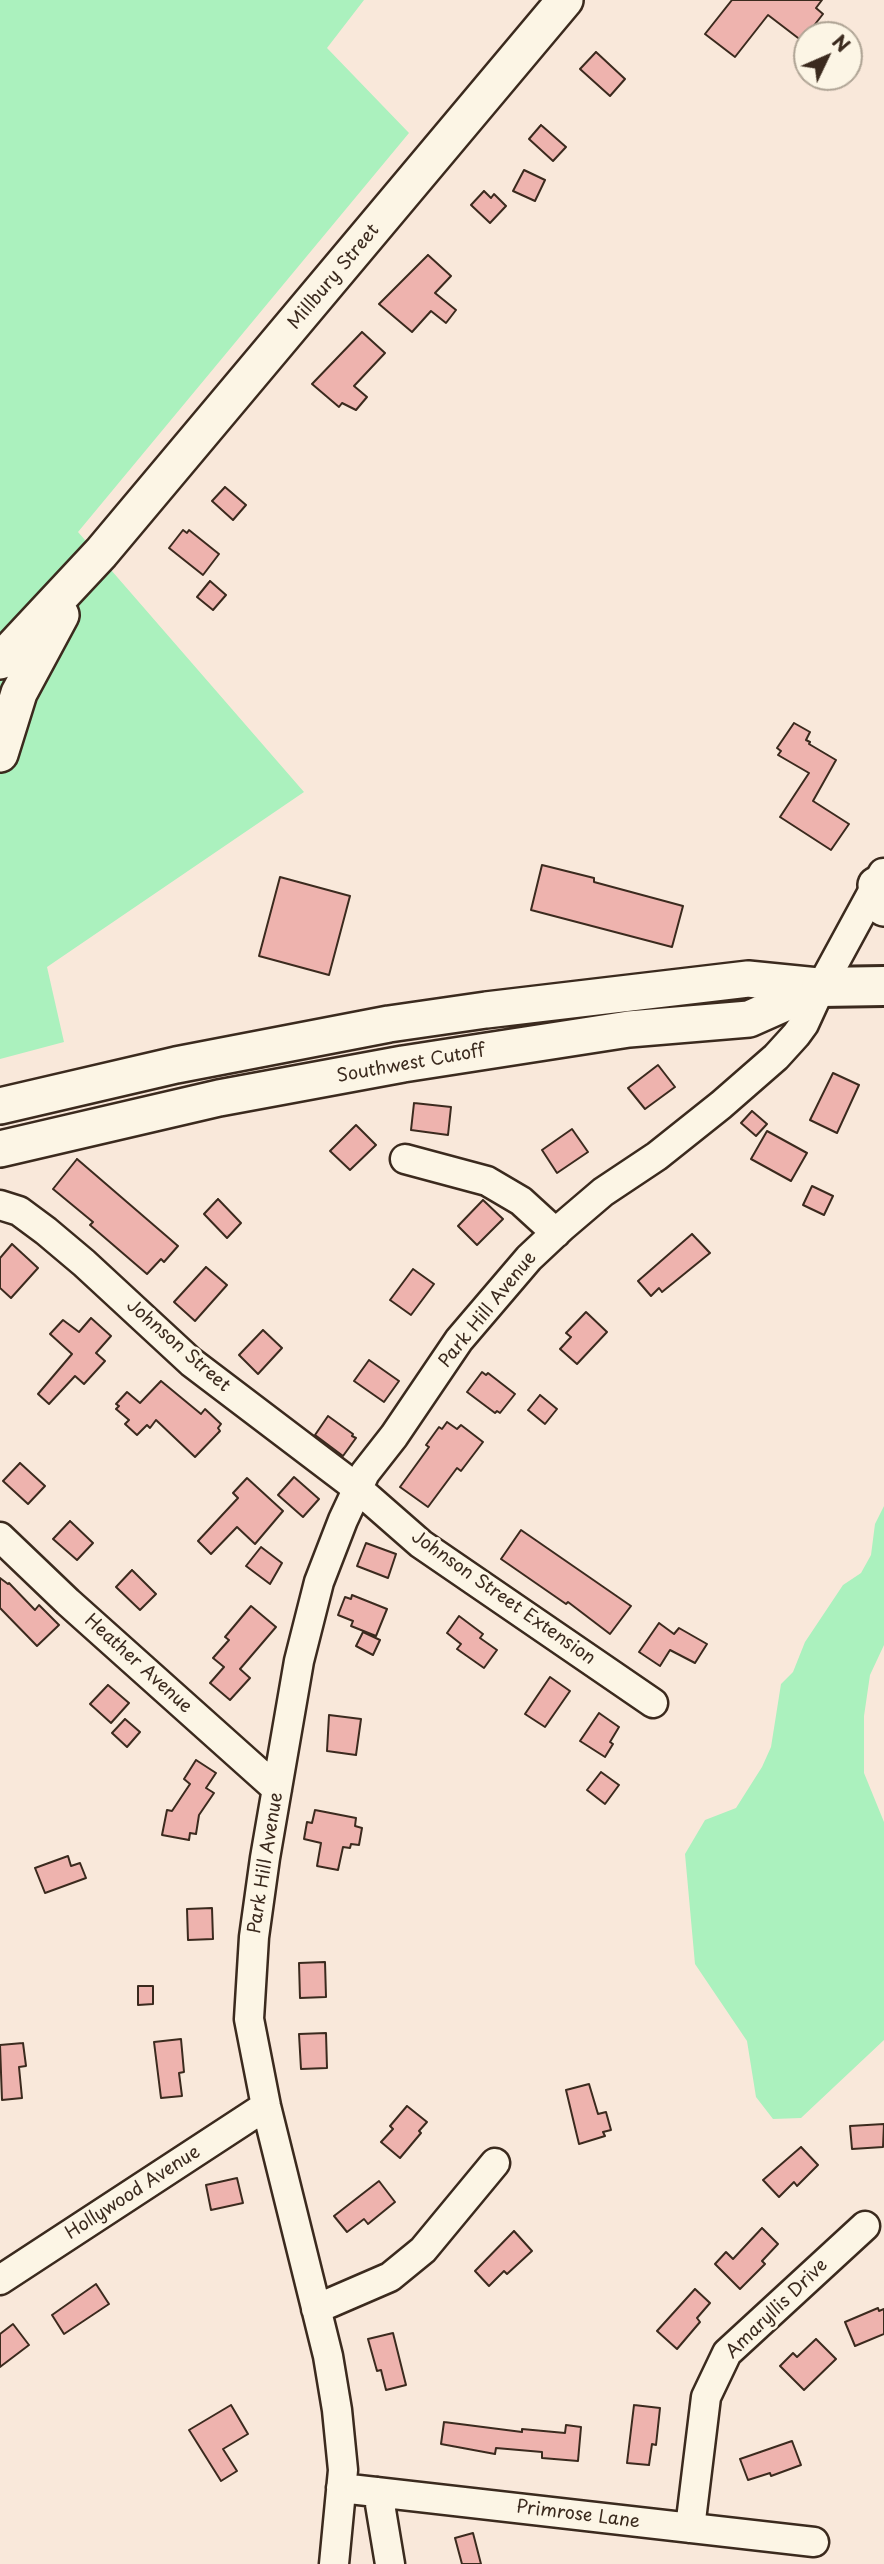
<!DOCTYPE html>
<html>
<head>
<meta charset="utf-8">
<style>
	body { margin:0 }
	#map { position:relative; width:884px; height:2564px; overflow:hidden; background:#f9e8da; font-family:"Playpen Sans",sans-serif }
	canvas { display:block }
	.north { position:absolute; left:793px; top:21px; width:70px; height:70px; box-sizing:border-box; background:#fcf5e5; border:2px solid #afa495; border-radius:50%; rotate:46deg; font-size:19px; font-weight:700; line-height:28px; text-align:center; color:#3b2a1e }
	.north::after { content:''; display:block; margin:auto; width:24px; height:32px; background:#3b2a1e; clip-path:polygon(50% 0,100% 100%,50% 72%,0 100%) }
</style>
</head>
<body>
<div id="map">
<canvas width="884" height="2564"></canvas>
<div class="north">N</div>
</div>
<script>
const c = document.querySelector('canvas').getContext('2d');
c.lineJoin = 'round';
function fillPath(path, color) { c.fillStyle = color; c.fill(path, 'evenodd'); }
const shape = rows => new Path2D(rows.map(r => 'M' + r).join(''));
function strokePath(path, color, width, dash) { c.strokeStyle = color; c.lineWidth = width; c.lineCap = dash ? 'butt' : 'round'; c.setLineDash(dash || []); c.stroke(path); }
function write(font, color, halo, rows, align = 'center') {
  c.font = font + ' "Playpen Sans",sans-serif'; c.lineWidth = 6; c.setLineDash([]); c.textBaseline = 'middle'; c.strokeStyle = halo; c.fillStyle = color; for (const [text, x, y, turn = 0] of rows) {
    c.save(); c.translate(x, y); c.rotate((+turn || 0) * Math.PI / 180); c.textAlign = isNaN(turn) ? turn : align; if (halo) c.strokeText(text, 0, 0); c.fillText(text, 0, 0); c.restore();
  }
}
fillPath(shape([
	[0,0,364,0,327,48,409,133,78,532,304,792,47,967,64,1042,0,1059],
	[884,1506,884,1645,870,1675,864,1716,864,1773,884,1822,884,2040,801,2118,773,2119,756,2097,747,2041,695,1964,685,1854,705,1820,736,1808,762,1767,771,1747,781,1684,793,1672,805,1642,843,1585,861,1573,871,1555,875,1524]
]), '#abf1be');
const building = shape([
	[732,0,822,0,816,8,823,14,802,41,768,15,735,57,705,34,732,0],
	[596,52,625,79,610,96,580,69,596,52],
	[541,125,566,147,553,161,529,139,541,125],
	[524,170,545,180,535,201,513,191,524,170],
	[484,191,491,198,494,194,506,206,490,223,471,205,484,191],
	[428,255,451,276,435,293,456,310,446,323,431,311,412,332,379,304,428,255],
	[362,332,385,353,354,386,367,397,356,410,342,403,339,407,312,384,362,332],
	[225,487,246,505,233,520,212,501,225,487],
	[183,530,187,533,189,530,219,554,203,575,169,548,183,530],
	[210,581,226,595,213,610,197,597,210,581],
	[794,723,810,732,806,740,810,742,809,744,836,760,813,801,849,824,831,850,780,817,809,773,778,755,781,751,777,748,794,723],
	[542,865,594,878,594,882,683,906,672,947,531,910,542,865],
	[280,877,350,896,329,975,259,956,280,877],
	[658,1065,675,1087,645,1109,628,1088,658,1065],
	[833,1073,859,1085,837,1133,810,1120,833,1073],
	[414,1103,451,1107,448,1135,411,1130,414,1103],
	[752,1111,767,1124,756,1136,741,1123,752,1111],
	[356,1125,376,1145,350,1170,330,1151,356,1125],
	[572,1129,588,1152,557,1173,542,1150,572,1129],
	[767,1131,807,1153,791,1181,751,1159,767,1131],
	[77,1159,178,1246,164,1262,161,1259,147,1274,90,1225,93,1222,53,1189,77,1159],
	[812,1186,833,1196,824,1215,803,1205,812,1186],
	[218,1199,241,1223,227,1238,204,1214,218,1199],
	[483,1200,503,1219,477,1245,458,1226,483,1200],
	[692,1234,710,1253,662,1292,659,1288,651,1296,638,1281,692,1234],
	[12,1244,38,1268,11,1298,0,1288,0,1258,12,1244],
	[206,1267,227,1285,195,1321,174,1302,206,1267],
	[413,1269,434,1284,411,1315,390,1300,413,1269],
	[586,1312,607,1332,577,1364,560,1349,571,1337,566,1333,586,1312],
	[91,1318,111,1336,96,1353,105,1361,84,1384,75,1376,49,1404,38,1394,72,1354,50,1334,63,1320,79,1332,91,1318],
	[263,1330,282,1348,258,1374,239,1355,263,1330],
	[369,1360,399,1381,384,1402,354,1381,369,1360],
	[482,1372,486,1375,488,1373,515,1394,500,1413,497,1411,495,1413,467,1392,482,1372],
	[161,1381,201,1414,205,1409,221,1424,218,1428,220,1431,195,1457,156,1420,150,1428,147,1425,137,1435,125,1424,129,1420,116,1409,119,1406,116,1404,127,1392,140,1403,161,1381],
	[540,1395,557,1409,545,1424,528,1410,540,1395],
	[328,1416,353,1434,352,1436,356,1438,343,1456,315,1435,328,1416],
	[447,1422,457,1429,461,1425,483,1442,461,1471,457,1468,428,1507,400,1487,429,1447,426,1445,439,1427,442,1429,447,1422],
	[20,1463,45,1486,28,1504,3,1481,20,1463],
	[294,1477,319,1499,303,1517,278,1495,294,1477],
	[247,1478,283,1511,255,1544,237,1527,211,1554,198,1541,238,1498,233,1493,247,1478],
	[70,1521,93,1543,77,1560,53,1539,70,1521],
	[521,1530,631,1606,610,1634,568,1602,566,1604,501,1559,521,1530],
	[366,1543,396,1554,388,1578,357,1566,366,1543],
	[261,1547,282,1563,270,1584,246,1566,261,1547],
	[132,1570,156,1594,140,1610,116,1587,132,1570],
	[0,1578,8,1584,9,1583,35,1610,39,1605,59,1625,37,1646,0,1608,0,1578],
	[352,1595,387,1609,376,1636,351,1626,353,1621,338,1615,345,1597,351,1599,352,1595],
	[251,1606,276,1627,240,1669,250,1678,230,1700,210,1683,224,1667,213,1658,229,1640,225,1637,251,1606],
	[459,1616,483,1634,480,1638,497,1650,484,1668,457,1649,461,1644,447,1633,459,1616],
	[659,1623,674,1634,679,1628,707,1644,695,1663,670,1650,660,1666,639,1652,659,1623],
	[363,1632,380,1640,373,1655,356,1646,363,1632],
	[550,1677,570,1691,545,1727,525,1714,550,1677],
	[108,1685,129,1703,111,1723,90,1704,108,1685],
	[599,1713,619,1727,610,1742,613,1744,605,1757,580,1741,599,1713],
	[329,1715,361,1719,356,1755,327,1751,329,1715],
	[125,1719,140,1732,127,1747,112,1733,125,1719],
	[196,1760,216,1773,206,1788,214,1793,199,1815,196,1834,190,1833,189,1840,162,1835,167,1810,172,1811,190,1784,184,1779,196,1760],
	[601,1772,619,1785,605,1804,587,1790,601,1772],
	[315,1810,356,1818,355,1826,362,1828,359,1845,351,1844,350,1848,343,1847,338,1870,317,1866,321,1843,304,1839,307,1822,312,1823,315,1810],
	[68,1856,71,1866,80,1863,86,1878,45,1893,35,1868,68,1856],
	[212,1908,213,1939,188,1940,187,1909,212,1908],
	[325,1962,326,1997,300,1998,299,1963,325,1962],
	[138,1986,153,1986,153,2004,138,2005,138,1986],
	[326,2033,327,2068,301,2069,299,2034,326,2033],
	[181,2039,184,2072,179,2073,182,2096,161,2098,154,2042,181,2039],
	[23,2043,26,2066,19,2067,22,2098,2,2100,0,2045,23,2043],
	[589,2084,598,2114,606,2112,611,2130,603,2132,605,2136,579,2144,566,2090,589,2084],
	[407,2106,427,2122,419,2131,421,2133,400,2158,381,2142,393,2129,390,2126,407,2106],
	[884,2124,883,2147,852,2149,850,2126,884,2124],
	[801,2147,818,2165,797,2186,794,2182,779,2197,763,2180,801,2147],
	[237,2178,243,2203,211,2210,206,2185,237,2178],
	[379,2181,395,2202,368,2224,364,2219,347,2232,334,2216,379,2181],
	[762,2228,778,2244,762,2261,765,2264,740,2289,715,2264,726,2252,733,2259,762,2228],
	[514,2231,532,2251,507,2274,504,2271,489,2286,475,2271,514,2231],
	[96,2284,109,2304,64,2334,52,2315,96,2284],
	[695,2289,710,2303,697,2318,700,2322,677,2349,657,2331,695,2289],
	[878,2308,879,2311,884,2309,884,2334,855,2346,845,2322,878,2308],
	[13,2324,29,2345,0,2367,0,2334,13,2324],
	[393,2333,406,2385,386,2390,381,2370,377,2371,368,2339,393,2333],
	[816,2339,836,2359,804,2390,780,2366,793,2353,797,2357,816,2339],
	[231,2405,248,2434,223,2449,237,2471,221,2481,189,2430,231,2405],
	[634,2405,660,2408,656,2445,652,2444,649,2465,627,2463,634,2405],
	[444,2422,522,2432,522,2429,565,2433,566,2425,581,2427,578,2461,542,2458,542,2452,496,2448,495,2454,441,2444,444,2422],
	[792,2441,801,2465,771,2476,770,2473,748,2480,740,2459,792,2441],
	[473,2533,481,2564,462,2564,455,2538,473,2533]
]);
fillPath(building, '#eeb3ae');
strokePath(building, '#3b2a1e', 2);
const minor = shape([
	[405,1159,487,1181,521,1201,556,1233],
	[0,1205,19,1211,46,1231,84,1263,191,1362,357,1488,421,1544,653,1703],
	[0,1537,68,1602,277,1789],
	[0,2280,266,2106],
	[316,2309,390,2277,423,2250,495,2163],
	[341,2488,814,2542],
	[378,2492,390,2564],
	[690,2528,706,2397,727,2353,865,2226],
	[334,2564,343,2470,337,2410,328,2356,266,2106,249,2019,254,1937,265,1858,299,1661,319,1582,343,1520,365,1473,394,1436,459,1340,529,1258,562,1227,603,1192,657,1156,721,1105,776,1057,796,1035,804,1024,821,987,883,873]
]);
const major = shape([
	[0,661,101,553,565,0],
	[0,754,19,693,61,615],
	[876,885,884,908],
	[0,1106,176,1065,389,1024,486,1010,748,979,818,986],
	[0,1149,219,1098,403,1064,629,1029,749,1019,821,987]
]);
const highway = shape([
	[821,987,884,986]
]);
strokePath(minor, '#3b2a1e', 33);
strokePath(major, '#3b2a1e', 40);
strokePath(highway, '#3b2a1e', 44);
strokePath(minor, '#fcf5e5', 28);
strokePath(major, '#fcf5e5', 35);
strokePath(highway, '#fcf5e5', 38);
write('18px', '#3b2a1e', '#fcf5e5', [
	["Millbury Street",334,277,-50],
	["Southwest Cutoff",411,1064,-10],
	["Park Hill Avenue",488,1310,-51],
	["Johnson Street",178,1346,41],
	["Johnson Street Extension",503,1598,35],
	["Heather Avenue",138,1664,42],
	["Park Hill Avenue",266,1863,-81],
	["Hollywood Avenue",133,2193,-33],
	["Amaryllis Drive",777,2309,-44],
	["Primrose Lane",578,2515,7]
]);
</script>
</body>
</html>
